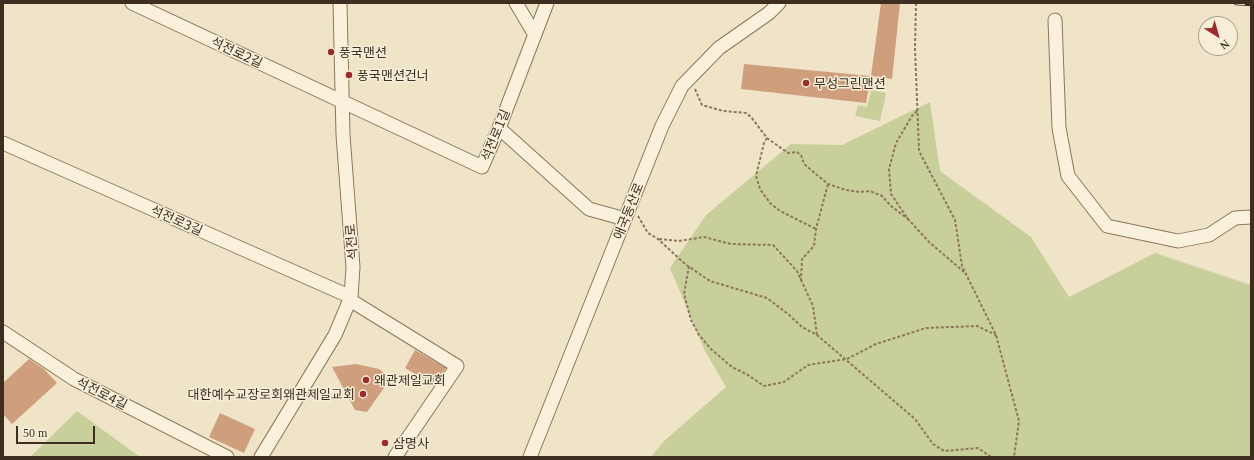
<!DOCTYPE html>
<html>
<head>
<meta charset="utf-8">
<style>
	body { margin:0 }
	#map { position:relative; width:1254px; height:460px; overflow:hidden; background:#f0e4c8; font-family:Georgia,serif }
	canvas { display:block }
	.frame { position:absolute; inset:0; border:4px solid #3d2e20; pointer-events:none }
	.north { position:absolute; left:1198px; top:16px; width:40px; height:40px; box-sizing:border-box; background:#f7eed8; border:1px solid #ada18e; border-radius:50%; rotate:143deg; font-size:11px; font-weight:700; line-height:16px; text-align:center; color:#3d2e20 }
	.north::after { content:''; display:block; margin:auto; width:14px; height:18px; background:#9e2a2b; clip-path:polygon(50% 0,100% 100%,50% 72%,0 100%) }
	.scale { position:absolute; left:16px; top:426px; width:79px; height:18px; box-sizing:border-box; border:2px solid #3d2e20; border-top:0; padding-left:5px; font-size:12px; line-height:14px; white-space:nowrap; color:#3d2e20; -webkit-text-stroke:3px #f7eed8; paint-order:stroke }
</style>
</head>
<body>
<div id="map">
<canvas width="1254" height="460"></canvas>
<div class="frame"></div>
<div class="north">N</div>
<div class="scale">50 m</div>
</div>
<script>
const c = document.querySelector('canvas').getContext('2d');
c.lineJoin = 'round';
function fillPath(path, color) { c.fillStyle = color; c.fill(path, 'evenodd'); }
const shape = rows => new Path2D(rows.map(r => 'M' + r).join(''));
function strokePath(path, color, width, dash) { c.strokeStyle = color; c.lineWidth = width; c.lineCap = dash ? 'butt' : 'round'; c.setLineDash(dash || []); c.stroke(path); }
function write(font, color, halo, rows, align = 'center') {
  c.font = font + ' Georgia,"Noto Sans KR",serif'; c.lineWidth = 3; c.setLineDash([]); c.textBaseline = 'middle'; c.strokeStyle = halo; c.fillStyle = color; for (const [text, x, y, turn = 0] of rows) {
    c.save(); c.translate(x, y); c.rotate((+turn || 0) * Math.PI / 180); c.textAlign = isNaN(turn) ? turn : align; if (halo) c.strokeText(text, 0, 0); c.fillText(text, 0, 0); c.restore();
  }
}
fillPath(shape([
	[871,90,886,93,880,121,855,116,858,105,867,107],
	[930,102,940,171,1031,237,1069,297,1155,253,1251,285,1251,457,651,457,664,441,726,387,705,351,670,268,706,215,791,144,842,145],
	[77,411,140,457,30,457]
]), '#c9cf9b');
fillPath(shape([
	[881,3,900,3,892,79,871,76],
	[744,64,871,76,866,103,741,89],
	[415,350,446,368,434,385,405,368],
	[29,359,44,369,57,383,12,424,3,414,3,383],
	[356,364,379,369,391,378,367,412,355,410,332,367],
	[220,413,255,429,244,453,209,437]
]), '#cf9f7d');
const minor = shape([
	[132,3,482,167,499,128,547,3],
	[516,3,535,35],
	[1055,20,1059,128,1068,176,1107,226,1178,241,1209,235,1235,218,1251,217],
	[499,128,589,209,625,219],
	[3,143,351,297],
	[350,300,457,366,395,457],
	[3,332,74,379,227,457],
	[261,457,335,335,351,297,353,267,343,135,340,3],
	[530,457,662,126,682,86,719,48,769,13,779,3]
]);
strokePath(minor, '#8d765c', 15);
strokePath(shape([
	[916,3,915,48,919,151,955,220,962,266,996,335,1019,421,1014,457],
	[695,89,702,105,723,111,746,113,751,117,767,138,788,153,797,152,801,155,804,164,828,184,846,190,860,192,870,191,882,196,891,206,908,219],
	[917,111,912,116,896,143,889,169,891,194,908,219,929,242,964,272],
	[767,138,764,143,756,176,760,189,770,203,780,211,816,229],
	[638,216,648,233,658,239,685,264,710,281,767,298,788,314,802,327,817,335,915,419,933,444,944,451,978,448,991,457],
	[659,239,679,241,704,237,731,244,773,245,797,271,813,306,817,335],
	[689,266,684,294,691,320,699,335,712,350,732,367,748,375,764,386,784,382,808,365,847,359,876,344,926,328,977,326,996,335],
	[801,281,802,259,814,246,816,229,828,184]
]), '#8d765c', 2, [3, 2]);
strokePath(minor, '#faf1dc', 13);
const rail = shape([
	[1236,3,1251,4]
]);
strokePath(rail, '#3d2e20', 4.5);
strokePath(rail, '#f7eed8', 3, [9]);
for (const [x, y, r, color] of [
	[331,52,4,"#9e2a2b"],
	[349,75,4,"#9e2a2b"],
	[806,83,4,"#9e2a2b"],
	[366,380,4,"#9e2a2b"],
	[363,394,4,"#9e2a2b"],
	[385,443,4,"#9e2a2b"]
]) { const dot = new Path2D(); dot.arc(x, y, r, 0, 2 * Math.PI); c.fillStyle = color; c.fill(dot); strokePath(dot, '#f7eed8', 1.5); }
write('13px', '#3d2e20', '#f7eed8', [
	["석전로2길",237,52,25],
	["석전로1길",495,135,-68],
	["애국동산로",628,211,-68],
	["석전로3길",177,220,24],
	["석전로",351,242,-95],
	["석전로4길",102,393,27]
]);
write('13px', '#3d2e20', '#f7eed8', [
	["풍국맨션",339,52],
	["풍국맨션건너",357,75],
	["무성그린맨션",814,83],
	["왜관제일교회",374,380],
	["대한예수교장로회왜관제일교회",355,394,"right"],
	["삼명사",393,443]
], 'left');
</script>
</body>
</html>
